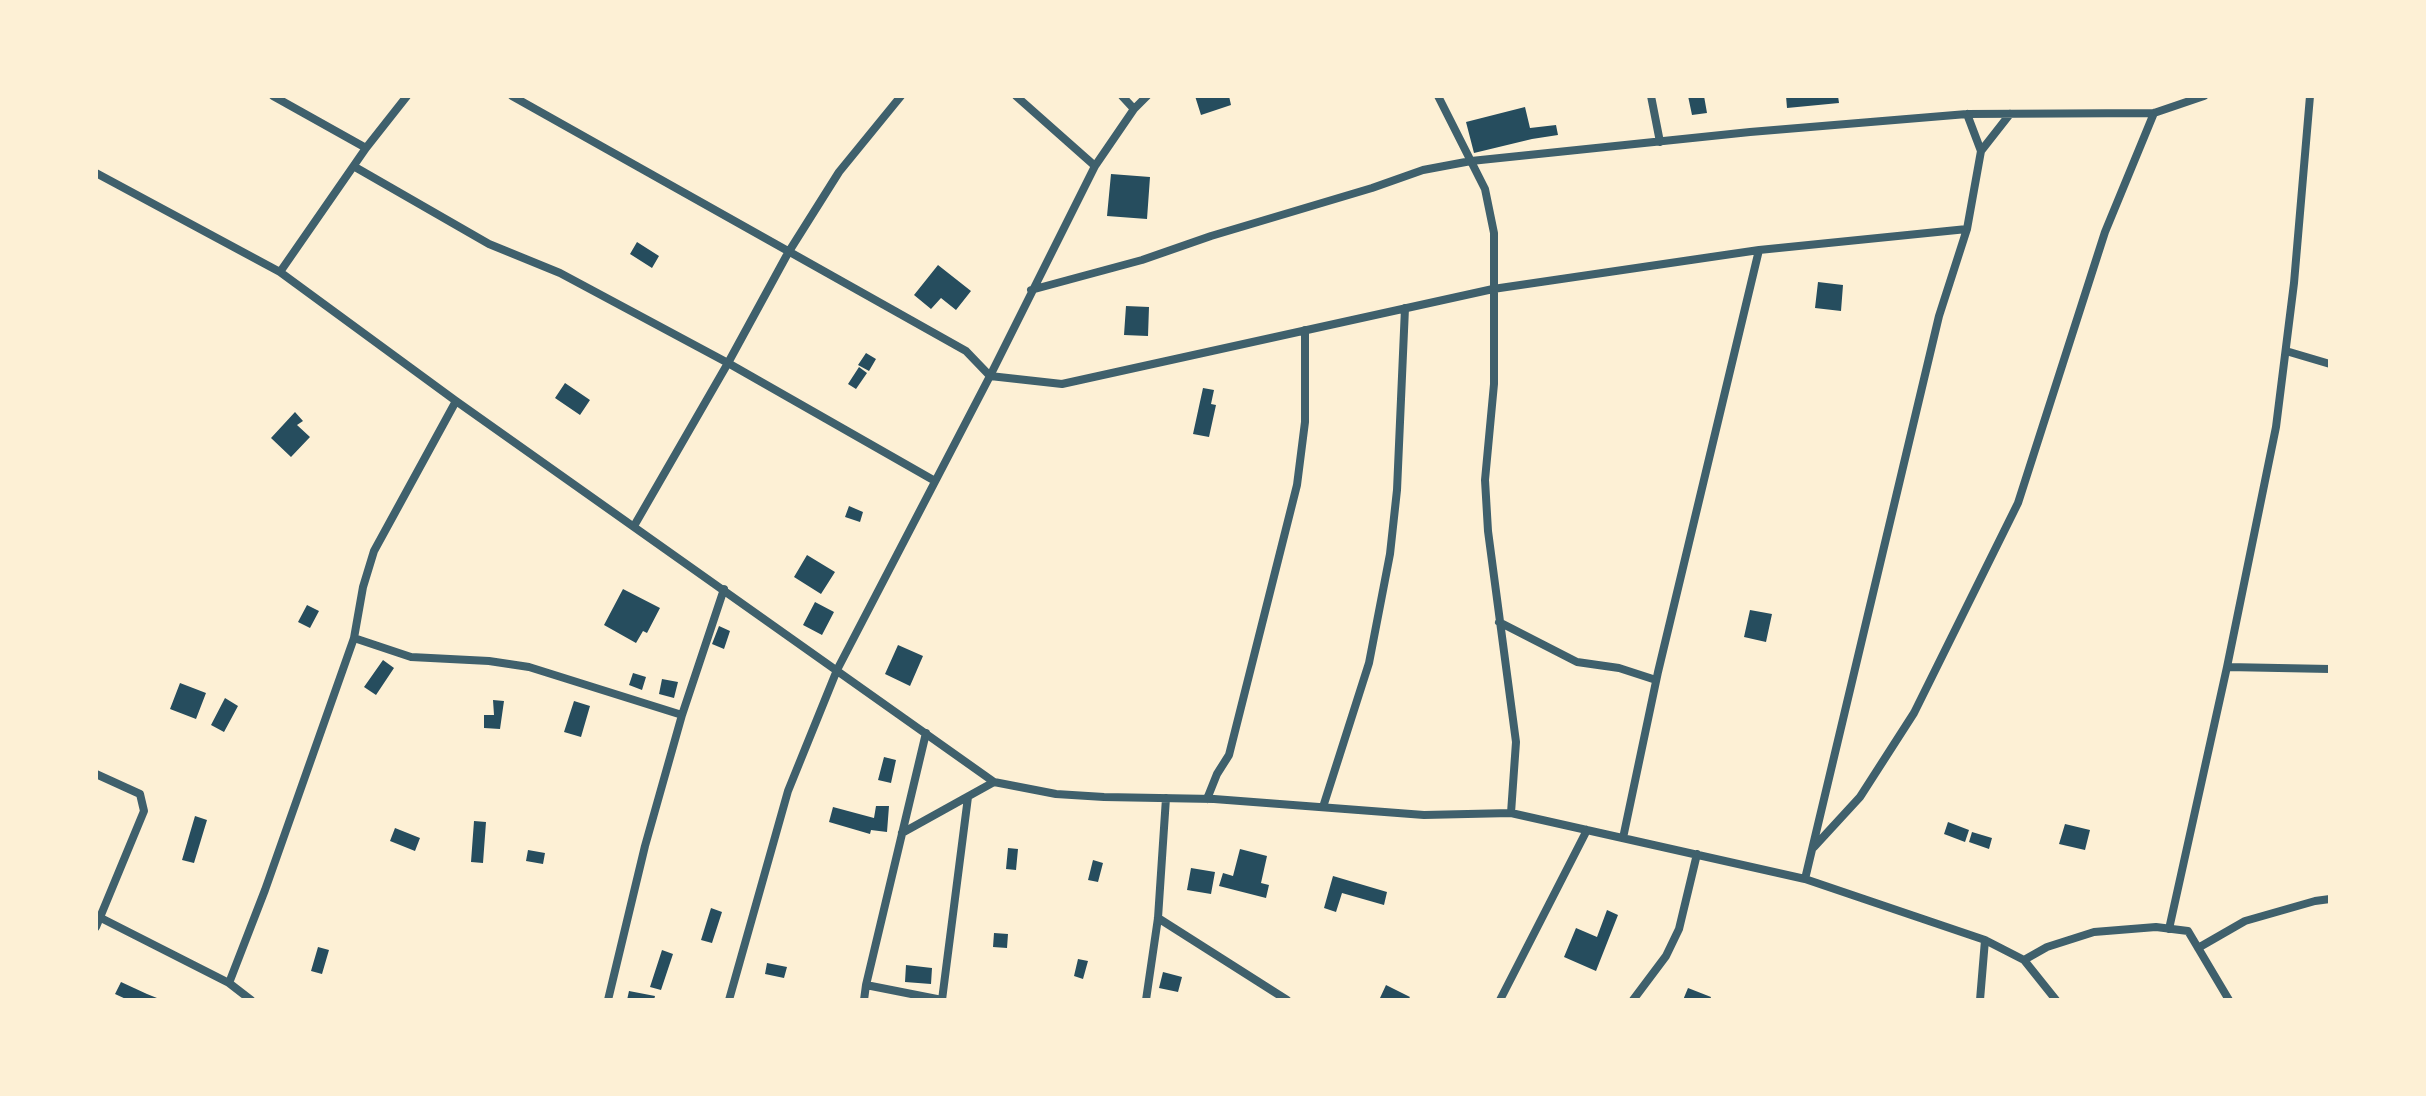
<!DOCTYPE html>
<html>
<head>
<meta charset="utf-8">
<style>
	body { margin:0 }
	#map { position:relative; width:2426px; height:1096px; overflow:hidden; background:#fdf0d5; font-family:"Alegreya Sans",sans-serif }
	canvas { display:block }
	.frame { position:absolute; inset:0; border:98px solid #fdf0d5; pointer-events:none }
</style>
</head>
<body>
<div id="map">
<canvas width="2426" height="1096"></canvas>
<div class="frame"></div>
</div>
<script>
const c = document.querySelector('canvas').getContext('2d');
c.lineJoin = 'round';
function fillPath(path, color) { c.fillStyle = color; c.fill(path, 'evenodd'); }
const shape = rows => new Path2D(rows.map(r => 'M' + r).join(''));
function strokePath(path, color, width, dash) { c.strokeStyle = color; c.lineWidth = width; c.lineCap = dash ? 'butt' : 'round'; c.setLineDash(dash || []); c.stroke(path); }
fillPath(shape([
	[1195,96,1229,96,1231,105,1201,115],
	[1688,96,1704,96,1707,113,1692,115],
	[1786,96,1838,96,1839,103,1787,108],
	[1525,107,1530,128,1556,125,1558,135,1532,139,1474,153,1466,122],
	[1111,174,1150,177,1147,219,1107,216],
	[637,242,659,256,652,268,630,254],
	[938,265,971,291,956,310,941,298,931,309,914,295],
	[1818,282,1843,285,1841,311,1815,308],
	[1126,306,1149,307,1148,336,1124,335],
	[866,353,876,359,869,371,858,365],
	[859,367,867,373,856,389,848,384],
	[565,383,590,400,580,415,555,398],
	[1203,388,1214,390,1211,404,1216,405,1209,437,1193,434],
	[295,412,303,421,297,425,310,437,291,457,271,438],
	[849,506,863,512,860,522,845,517],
	[807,555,835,572,821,594,794,577],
	[623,589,660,608,647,633,643,631,636,643,604,625],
	[815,602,834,612,822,635,803,625],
	[307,605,319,611,310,628,298,622],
	[1750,610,1772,614,1766,642,1744,637],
	[719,626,730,631,724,649,712,644],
	[898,645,923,656,910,686,885,674],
	[383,660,394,668,376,695,364,687],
	[633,673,646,677,642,690,629,685],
	[662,679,678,682,674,698,659,694],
	[180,683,206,693,196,719,170,709],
	[225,698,238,706,224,732,211,725],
	[493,700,504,701,500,729,484,728,484,715,494,715],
	[574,701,590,706,581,737,564,732],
	[884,757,896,760,891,783,878,780],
	[876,806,889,806,887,832,871,830,870,834,829,822,833,807,874,818],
	[195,816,207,820,194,863,182,860],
	[474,821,486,822,483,863,471,862],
	[1948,822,1969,830,1965,842,1944,834],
	[2065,824,2090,830,2085,850,2059,844],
	[395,828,420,838,415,851,390,841],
	[1972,832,1992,838,1989,849,1969,842],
	[1008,848,1018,849,1016,870,1006,869],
	[1240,849,1267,856,1261,883,1269,885,1266,898,1219,886,1223,873,1233,876],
	[528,850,545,853,543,864,526,861],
	[1093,860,1103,863,1098,882,1088,880],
	[1191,868,1215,872,1211,894,1187,890],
	[1333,876,1387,892,1384,905,1342,893,1336,912,1324,908],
	[711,908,722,912,712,943,701,940],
	[1607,910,1618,915,1596,971,1564,957,1576,928,1597,937],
	[994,933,1008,934,1007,948,993,947],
	[318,947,329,950,322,974,311,971],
	[662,950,673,954,661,990,650,987],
	[1078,959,1088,961,1083,979,1074,976],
	[767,963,787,967,784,978,765,974],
	[906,965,932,968,931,984,905,982],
	[1163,972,1182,977,1178,992,1159,988],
	[121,982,147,994,162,1000,128,1000,115,994],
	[1386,985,1410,997,1408,1000,1380,998],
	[1688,988,1711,997,1710,1000,1683,1000],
	[629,991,655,996,654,1000,627,1000]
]), '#264d5e');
strokePath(shape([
	[273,96,366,148],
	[512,96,966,351,990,376,1062,384,1493,289,1759,250,1967,229],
	[1016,96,1095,166],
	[1122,96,1134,109],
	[1438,96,1485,189,1494,233,1494,384,1485,480,1488,531,1516,742,1511,813],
	[1651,96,1660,142],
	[1981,151,2010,114],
	[355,167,489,244,560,273,728,363,935,481],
	[96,173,280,272,456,401,994,782,1056,794,1104,797,1214,799,1424,815,1511,813,1805,879,1985,940,2024,960,2056,1000],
	[280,272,366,148,407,96],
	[1031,290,1142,260,1211,236,1372,188,1423,170,1471,161,1750,132,1967,114,2154,113,2204,96],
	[2286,351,2330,364],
	[634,526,728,363,788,253,839,172,901,96],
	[1499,622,1577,662,1619,668,1656,680],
	[354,638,411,657,489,661,529,667,682,715],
	[2227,667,2330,669],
	[926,733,866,985,942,1000],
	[96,774,140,794,144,811,96,927],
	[1207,799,1217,774,1229,755,1297,485,1305,422,1305,330],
	[1323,807,1369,663,1390,554,1397,490,1405,308],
	[902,833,994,782],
	[1623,838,1658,672,1759,250],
	[1814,847,1860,797,1914,713,2018,503,2105,232,2154,113],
	[1805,879,1939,316,1967,229,1981,151,1967,114],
	[97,916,229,983,251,1000],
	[1158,918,1287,1000],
	[2169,929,2227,667,2276,427,2294,283,2310,96],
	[2198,948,2245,921,2315,901,2330,899],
	[2024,960,2047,947,2094,932,2156,927,2188,931,2229,1000],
	[229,983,265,890,354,638,363,587,374,551,456,401],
	[608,1000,645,846,682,715,724,589],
	[729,1000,788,791,837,670,990,376,1095,166,1134,109,1147,96],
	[864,1000,866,985],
	[942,1000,968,797],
	[1146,1000,1158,918,1166,798],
	[1500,1000,1587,830],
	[1633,1000,1666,956,1679,929,1697,854],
	[1980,1000,1985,940]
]), '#3f606c', 8);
</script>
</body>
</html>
